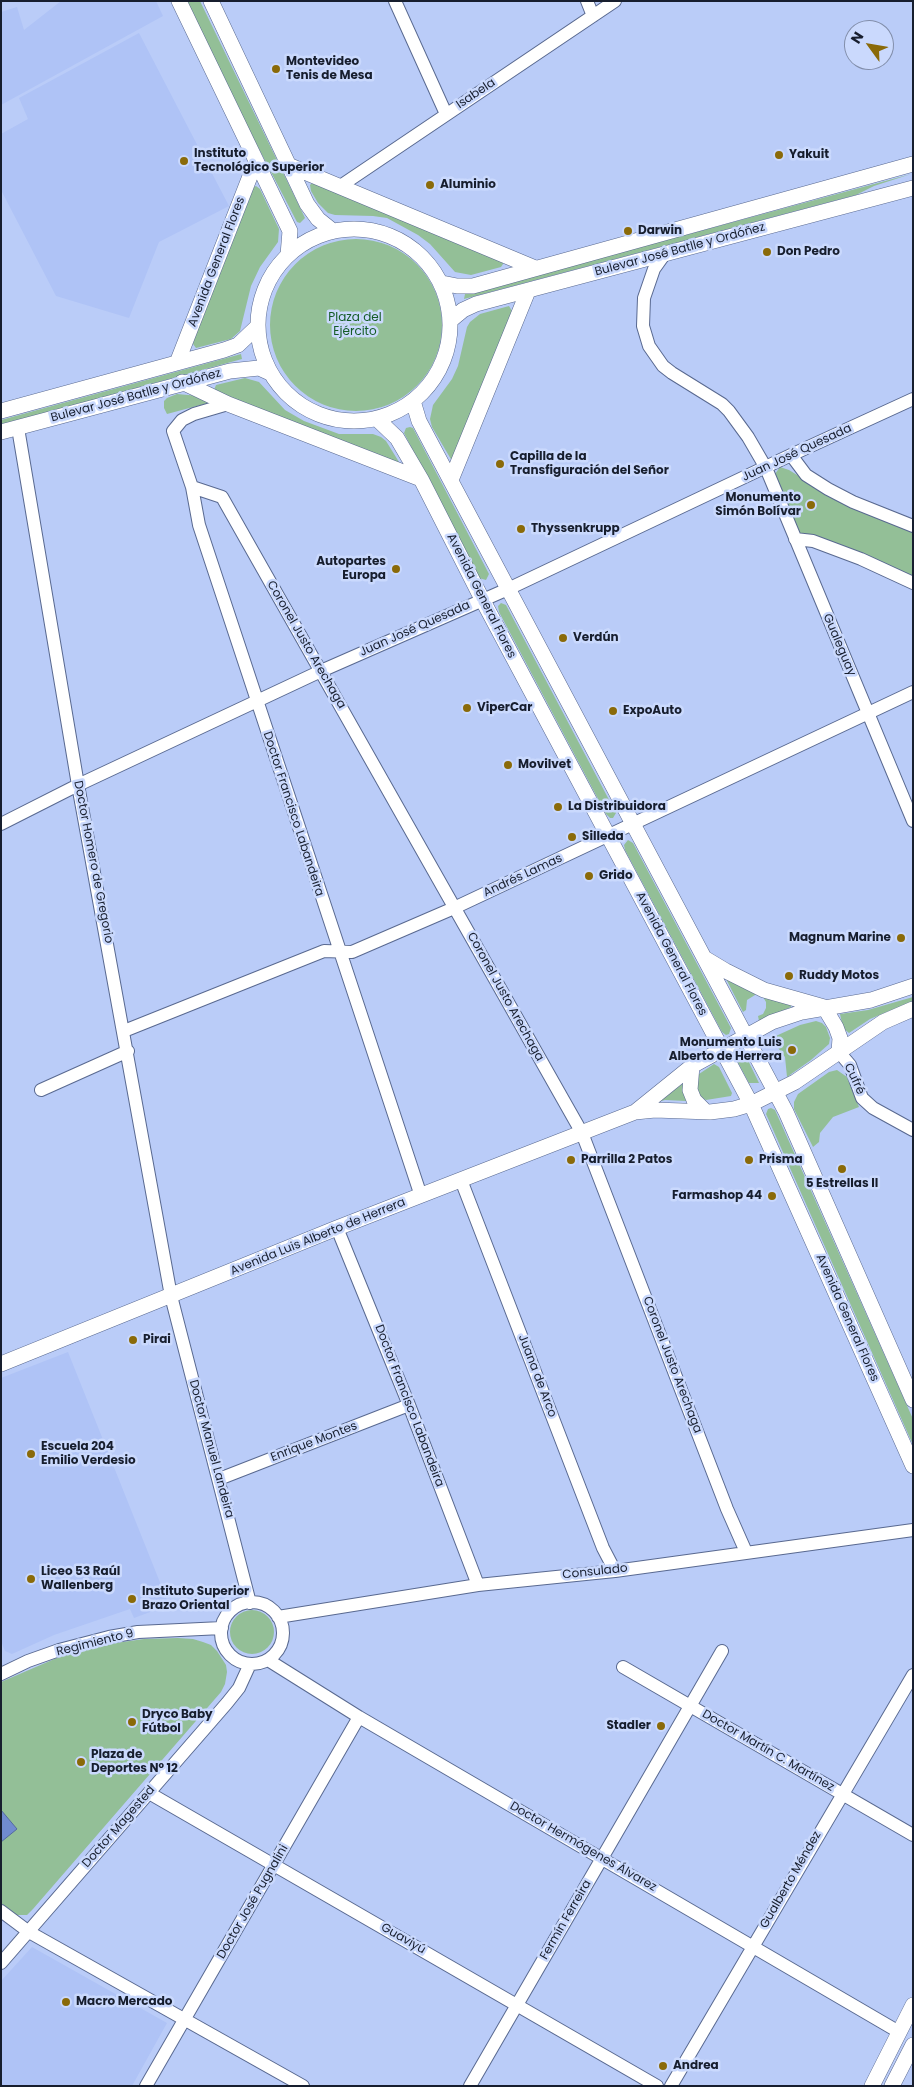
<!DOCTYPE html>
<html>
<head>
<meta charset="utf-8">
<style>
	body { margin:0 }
	#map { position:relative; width:914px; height:2087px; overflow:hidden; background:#baccf8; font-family:Poppins,sans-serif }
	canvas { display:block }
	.frame { position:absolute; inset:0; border:2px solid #171e2e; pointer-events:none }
	.north { position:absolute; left:844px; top:20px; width:50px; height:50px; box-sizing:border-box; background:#cad9fd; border:1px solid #828eaa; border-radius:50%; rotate:302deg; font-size:14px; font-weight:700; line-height:20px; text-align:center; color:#171e2e }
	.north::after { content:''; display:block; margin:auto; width:18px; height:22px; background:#8a6a09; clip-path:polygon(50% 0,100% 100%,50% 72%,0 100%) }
</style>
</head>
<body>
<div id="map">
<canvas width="914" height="2087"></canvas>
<div class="frame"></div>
<div class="north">N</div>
</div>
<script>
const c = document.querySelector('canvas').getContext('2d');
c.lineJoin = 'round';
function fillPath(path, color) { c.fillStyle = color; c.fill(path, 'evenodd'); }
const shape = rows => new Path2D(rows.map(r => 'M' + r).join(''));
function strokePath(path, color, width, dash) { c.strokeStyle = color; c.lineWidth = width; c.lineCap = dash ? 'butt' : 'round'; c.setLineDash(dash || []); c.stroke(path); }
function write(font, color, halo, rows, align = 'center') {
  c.font = font + ' Poppins,sans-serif'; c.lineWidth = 5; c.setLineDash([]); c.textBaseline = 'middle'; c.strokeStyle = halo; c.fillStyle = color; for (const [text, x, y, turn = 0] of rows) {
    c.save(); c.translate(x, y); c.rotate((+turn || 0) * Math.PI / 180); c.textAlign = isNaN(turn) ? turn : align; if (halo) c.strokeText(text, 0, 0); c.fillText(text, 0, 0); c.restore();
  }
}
fillPath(shape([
	[61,1,156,1,163,16,1,105,1,12,17,7,24,30],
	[139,33,229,206,159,242,129,318,56,296,1,190,1,134,28,119,19,98],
	[68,1352,169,1605,134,1618,130,1609,54,1635,12,1654,5,1651,1,1641,1,1378],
	[32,1947,167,2023,132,2086,1,2086,1,1981]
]), '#afc3f6');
fillPath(shape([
	[187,1,200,1,305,218,300,223,297,222,246,124],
	[911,174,874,186,856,195,464,299,465,294,467,294],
	[312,183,503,262,503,264,501,267,471,275,455,272,430,244,418,235,387,218,373,216,335,215,328,213,318,203,311,191,310,185],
	[256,186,260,189,279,229,278,242,260,267,251,286,240,331,231,339,196,348,193,344,194,340,254,187],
	'270 325a86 86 0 1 1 172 0a86 86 0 1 1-172 0Z',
	[509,306,512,311,452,461,432,427,430,419,433,405,452,379,458,366,467,327,470,322,480,314],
	[241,354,242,359,1,425,1,420],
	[245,378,259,382,285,410,304,421,339,434,373,434,381,437,386,441,399,462,397,465,214,390,216,385],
	[177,394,199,396,208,403,167,414,164,408,164,401,167,398],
	[410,427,413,428,489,574,486,580,479,578,404,433,406,428],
	[780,467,789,470,849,507,913,531,913,578,800,533,775,474],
	[501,603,506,605,616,813,613,818,610,818,606,814,499,612,498,606],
	[628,840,633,843,731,1028,729,1034,726,1035,722,1032,625,850,624,845],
	[725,977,756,992,755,995,747,1000,746,1010,743,1012],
	[763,997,791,1005,791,1007,759,1021,758,1016,763,1014,766,1008,766,1002],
	[913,997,913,1001,870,1019,849,1033,843,1028,840,1014,868,1010],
	[816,1021,822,1023,826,1027,830,1038,829,1044,811,1060,787,1077,785,1057,775,1044,767,1040,800,1025],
	[739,1050,744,1052,759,1083,749,1083,735,1057,735,1053],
	[714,1064,719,1067,732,1093,731,1096,706,1100,698,1095,696,1076],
	[837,1070,847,1077,859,1107,833,1117,820,1133,819,1142,813,1147,794,1109,794,1102,798,1094,829,1072],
	[687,1081,684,1093,686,1101,665,1100,654,1103],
	[771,1108,775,1110,913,1419,913,1445,766,1114,768,1109],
	'230 1632a22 22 0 1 1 44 0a22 22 0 1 1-44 0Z',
	[178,1638,193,1639,203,1642,211,1645,217,1651,226,1665,227,1672,225,1684,221,1692,33,1909,27,1915,16,1915,11,1912,1,1903,1,1682,59,1657,101,1645,144,1639]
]), '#93bf97');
const water = shape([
	[1,1810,17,1829,1,1842,1,1810]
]);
fillPath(water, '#708bcf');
strokePath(water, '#556a9f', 1);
const minor = shape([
	[395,1,446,114],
	[587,1,593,16],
	[339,187,615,1],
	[664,255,654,269,644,298,643,326,649,346,663,366,672,373,722,404,729,411,748,437,766,468,913,821],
	[228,404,194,414,182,420,173,431,192,487,199,525,421,1196],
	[18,428,78,785,171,1296,250,1603],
	[791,455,806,475,828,489,853,502,913,526],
	[192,487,222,497,582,1133,727,1509,746,1552],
	[795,539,813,541,861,559,913,583],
	[1,824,78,785,321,671,508,589,791,455,913,399],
	[124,1031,324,951,352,952,454,908,913,692],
	[839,1052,850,1065,862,1098,873,1108,913,1130],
	[41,1090,128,1051],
	[461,1180,603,1548,615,1571],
	[337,1228,409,1405,478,1585],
	[219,1479,409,1405],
	'221 1633a31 31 0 1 1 62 0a31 31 0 1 1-62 0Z',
	[278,1617,478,1585,615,1571,913,1530],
	[268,1660,359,1717,899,2032],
	[623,1667,913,1835],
	[1,1674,28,1661,59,1650,109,1637,138,1632,222,1628],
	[149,1793,657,2086],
	[1,1911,29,1932,303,2086],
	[1,1963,227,1703,239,1688,250,1664],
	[146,2086,359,1717],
	[470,2086,722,1651],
	[671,2086,913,1675]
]);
const major = shape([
	[179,1,290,231,288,255],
	[211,1,307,204,318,219,333,231],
	[288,165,535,268],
	'258 325a96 96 0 1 1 192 0a96 96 0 1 1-192 0Z',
	[442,283,457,286,473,286,913,164],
	[451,320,463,310,476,304,913,188],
	[177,363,256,161],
	[182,382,228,404,421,479],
	[413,401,419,421,786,1112,913,1400],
	[1,411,224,350,238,345,258,326],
	[377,419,397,438,421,479,482,599,751,1104,913,1466],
	[1,432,230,371,259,368,270,373],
	[451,480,528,291],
	[706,959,726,971,764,990,824,1007,836,1027,840,1038,839,1052],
	[692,1066,690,1090,694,1100,706,1112],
	[635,1112,692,1066,772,1022,802,1012,871,1000,913,986],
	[1,1364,337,1228,635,1112,655,1110,710,1112,734,1109,751,1104,795,1082,883,1022,913,1009],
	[872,2086,913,2005],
	[892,2086,913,2045]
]);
strokePath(minor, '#596990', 14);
strokePath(major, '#596990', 16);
strokePath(minor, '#fff', 12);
strokePath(major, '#fff', 15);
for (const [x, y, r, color] of [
	[276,69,5,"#8a6a09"],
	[779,155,5,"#8a6a09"],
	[184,161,5,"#8a6a09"],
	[430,185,5,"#8a6a09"],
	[628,231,5,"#8a6a09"],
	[767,252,5,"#8a6a09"],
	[500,464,5,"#8a6a09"],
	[811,505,5,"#8a6a09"],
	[521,529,5,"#8a6a09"],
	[396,569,5,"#8a6a09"],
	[563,638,5,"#8a6a09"],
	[467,708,5,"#8a6a09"],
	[613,711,5,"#8a6a09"],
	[508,765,5,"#8a6a09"],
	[558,807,5,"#8a6a09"],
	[572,837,5,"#8a6a09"],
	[589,876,5,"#8a6a09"],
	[901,938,5,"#8a6a09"],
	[789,976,5,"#8a6a09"],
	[792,1050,5,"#8a6a09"],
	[571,1160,5,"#8a6a09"],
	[749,1160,5,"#8a6a09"],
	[842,1169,5,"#8a6a09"],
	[772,1196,5,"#8a6a09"],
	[133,1340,5,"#8a6a09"],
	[31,1454,5,"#8a6a09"],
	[31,1579,5,"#8a6a09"],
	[132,1599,5,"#8a6a09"],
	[132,1722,5,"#8a6a09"],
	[661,1726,5,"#8a6a09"],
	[81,1762,5,"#8a6a09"],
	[66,2002,5,"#8a6a09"],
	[663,2066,5,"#8a6a09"]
]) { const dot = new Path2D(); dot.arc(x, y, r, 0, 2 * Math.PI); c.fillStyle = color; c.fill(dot); strokePath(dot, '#cad9fd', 2); }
write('bold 12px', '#171e2e', '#cad9fd', [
	["Montevideo",286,62],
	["Tenis de Mesa",286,76],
	["Instituto",194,154],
	["Tecnológico Superior",194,168],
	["Yakuit",789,155],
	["Aluminio",440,185],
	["Darwin",638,231],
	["Don Pedro",777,252],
	["Capilla de la",510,457],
	["Transfiguración del Señor",510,471],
	["Monumento",801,498,"right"],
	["Simón Bolívar",801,512,"right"],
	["Thyssenkrupp",531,529],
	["Autopartes",386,562,"right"],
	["Europa",386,576,"right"],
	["Verdún",573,638],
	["ViperCar",477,708],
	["ExpoAuto",623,711],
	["Movilvet",518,765],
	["La Distribuidora",568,807],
	["Silleda",582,837],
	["Grido",599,876],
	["Magnum Marine",891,938,"right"],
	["Ruddy Motos",799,976],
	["Monumento Luis",782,1043,"right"],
	["Alberto de Herrera",782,1057,"right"],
	["Parrilla 2 Patos",581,1160],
	["Prisma",759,1160],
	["5 Estrellas II",842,1184,"center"],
	["Farmashop 44",762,1196,"right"],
	["Pirai",143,1340],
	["Escuela 204",41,1447],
	["Emilio Verdesio",41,1461],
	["Liceo 53 Raúl",41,1572],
	["Wallenberg",41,1586],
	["Instituto Superior",142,1592],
	["Brazo Oriental",142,1606],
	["Dryco Baby",142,1715],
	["Fútbol",142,1729],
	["Stadler",651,1726,"right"],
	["Plaza de",91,1755],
	["Deportes Nº 12",91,1769],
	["Macro Mercado",76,2002],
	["Andrea",673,2066]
], 'left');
write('12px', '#171e2e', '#cad9fd', [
	["Isabela",476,94,-34],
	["Bulevar José Batlle y Ordóñez",680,250,-15],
	["Avenida General Flores",217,262,-69],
	["Bulevar José Batlle y Ordóñez",136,396,-15],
	["Juan José Quesada",797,453,-25],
	["Avenida General Flores",481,596,63],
	["Juan José Quesada",415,629,-24],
	["Coronel Justo Arechaga",306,645,60],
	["Gualeguay",839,645,67],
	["Doctor Francisco Labandeira",293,814,72],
	["Doctor Homero de Gregorio",93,862,79],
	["Andrés Lamas",523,876,-25],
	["Avenida General Flores",671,954,62],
	["Coronel Justo Arechaga",505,997,61],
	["Cufré",854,1079,65],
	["Avenida Luis Alberto de Herrera",318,1237,-22],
	["Avenida General Flores",847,1318,66],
	["Coronel Justo Arechaga",672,1365,69],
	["Juana de Arco",537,1376,69],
	["Doctor Francisco Labandeira",409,1406,69],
	["Enrique Montes",314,1442,-21],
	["Doctor Manuel Landeira",211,1449,75],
	["Consulado",595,1572,-6],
	["Regimiento 9",95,1643,-14],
	["Doctor Martín C. Martínez",768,1751,30],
	["Doctor Magested",119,1827,-49],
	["Doctor Hermógenes Álvarez",583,1847,30],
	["Gualberto Méndez",791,1880,-60],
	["Doctor José Pugnalini",253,1902,-60],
	["Fermín Ferreira",566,1920,-60],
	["Guaviyú",403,1939,30]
]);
write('12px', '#145b25', '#cad9fd', [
	["Plaza del",355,318],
	["Ejército",355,332]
]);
</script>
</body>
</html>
